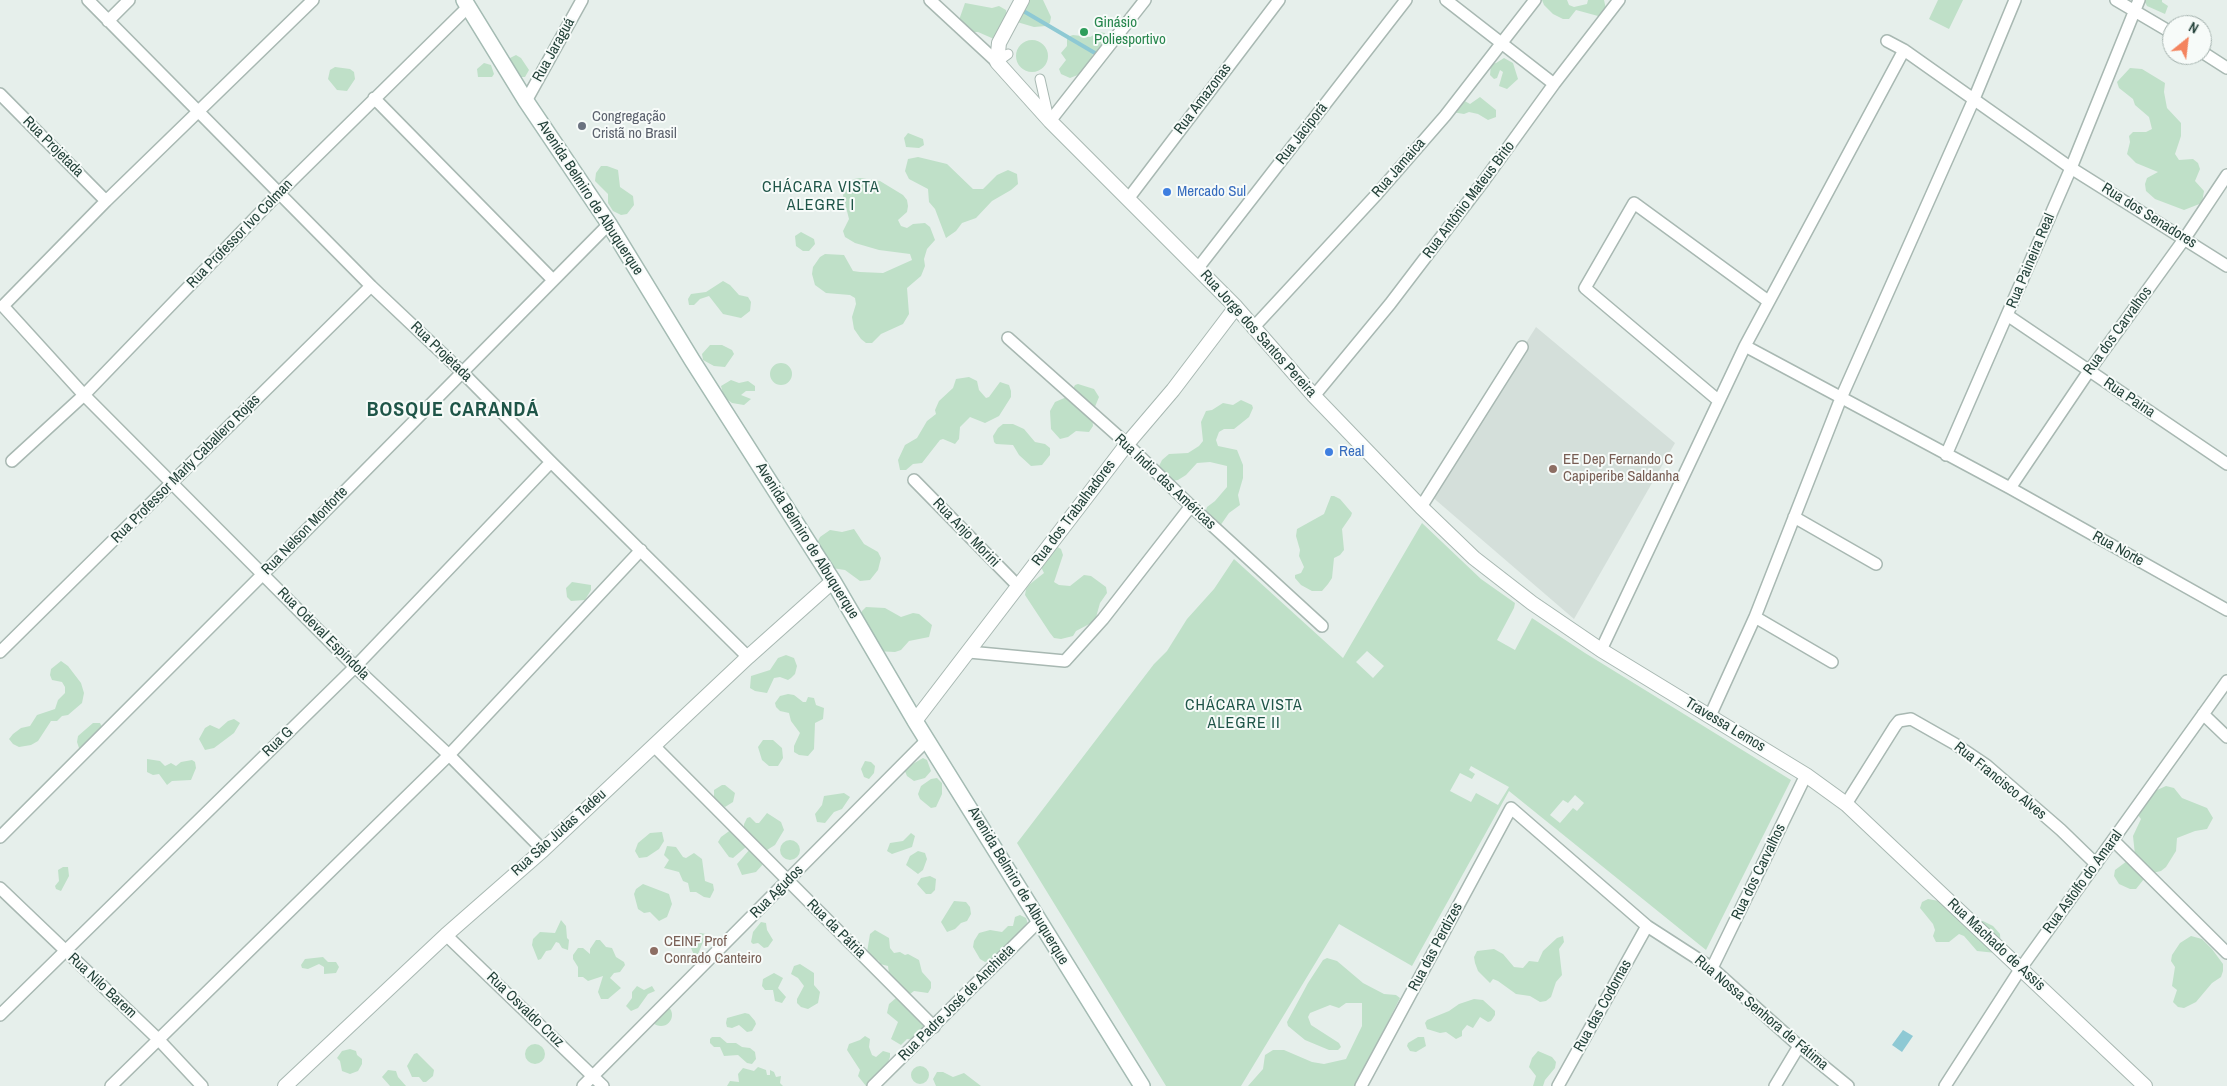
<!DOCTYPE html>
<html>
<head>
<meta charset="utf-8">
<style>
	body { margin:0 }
	#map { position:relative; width:2227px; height:1086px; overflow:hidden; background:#e6efeb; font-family:"Archivo Narrow",sans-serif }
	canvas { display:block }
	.north { position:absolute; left:2162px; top:15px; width:50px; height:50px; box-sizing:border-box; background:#f7fbf9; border:1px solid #a3b1ad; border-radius:50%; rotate:29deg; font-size:14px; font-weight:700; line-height:20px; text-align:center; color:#24423a }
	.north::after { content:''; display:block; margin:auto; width:18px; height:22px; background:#f4845f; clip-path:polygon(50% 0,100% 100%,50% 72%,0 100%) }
</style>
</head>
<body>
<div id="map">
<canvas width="2227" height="1086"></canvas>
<div class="north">N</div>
</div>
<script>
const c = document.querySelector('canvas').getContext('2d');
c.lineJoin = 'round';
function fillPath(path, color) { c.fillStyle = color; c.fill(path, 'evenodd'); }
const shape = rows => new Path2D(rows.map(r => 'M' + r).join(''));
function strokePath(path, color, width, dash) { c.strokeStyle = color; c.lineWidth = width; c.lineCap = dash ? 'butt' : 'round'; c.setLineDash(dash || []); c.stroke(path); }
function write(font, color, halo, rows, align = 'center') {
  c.font = font + ' "Archivo Narrow",sans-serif'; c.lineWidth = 4; c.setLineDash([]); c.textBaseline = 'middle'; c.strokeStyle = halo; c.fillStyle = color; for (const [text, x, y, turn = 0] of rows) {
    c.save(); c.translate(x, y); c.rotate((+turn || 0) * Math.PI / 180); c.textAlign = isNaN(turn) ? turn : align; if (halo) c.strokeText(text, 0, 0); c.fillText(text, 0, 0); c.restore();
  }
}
fillPath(shape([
	[1536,327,1675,443,1574,619,1430,495]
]), '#d4dfda');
fillPath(shape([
	[1020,0,1043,0,1051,17,1050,23,1046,26,1034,27,1017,22],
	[1542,0,1567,0,1569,5,1574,7,1587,4,1588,0,1604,0,1607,14,1598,16,1576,10,1569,19,1563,19,1553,14,1544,5],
	[1938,0,1963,0,1949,29,1929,19],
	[2144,0,2162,0,2162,2,2168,6,2165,14,2147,6],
	[965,3,992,8,999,6,1006,10,1007,15,994,39,978,32,972,32,959,20],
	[1099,32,1105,33,1106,41,1109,49,1102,54,1093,54,1090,65,1083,73,1070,78,1061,74,1059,69,1066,60,1061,53,1067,46,1067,37,1073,35,1090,37],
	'1016 56a16 16 0 1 1 32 0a16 16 0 1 1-32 0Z',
	[516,55,521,58,529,70,525,77,519,77,508,59],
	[1504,58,1513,63,1518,79,1507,89,1499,86,1503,72,1500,70,1497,78,1494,79,1490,75,1491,64,1496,63],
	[484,63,491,65,494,74,492,77,478,77,477,69],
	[335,67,350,69,354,72,355,79,347,91,337,90,328,79,330,70],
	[2130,68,2142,69,2165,83,2164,92,2167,108,2181,123,2181,136,2175,154,2179,160,2193,159,2198,163,2200,169,2195,181,2204,191,2202,203,2184,210,2155,199,2146,191,2145,184,2147,178,2158,172,2136,163,2127,154,2130,142,2129,136,2133,132,2146,132,2152,129,2149,117,2135,105,2133,99,2119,88,2117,82],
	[1480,97,1496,110,1496,117,1488,120,1478,114,1469,112,1464,114,1452,112,1463,100,1470,104],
	[908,133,923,139,924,145,919,148,906,147,904,138],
	[918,157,947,164,973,189,983,189,997,175,1008,170,1017,174,1018,184,1011,190,992,201,976,218,962,223,956,231,946,238,935,209,929,202,928,189,909,179,905,171,908,159],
	[601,166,607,166,618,170,620,187,633,196,634,205,627,214,621,215,613,211,608,203,608,194,595,181,596,173],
	[860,178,880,181,903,195,907,200,908,206,907,212,898,220,901,226,907,228,913,224,925,223,930,227,935,240,927,249,924,259,925,266,921,276,907,288,909,314,903,324,881,334,872,343,866,343,861,339,854,329,852,317,856,304,855,298,850,295,826,293,815,285,812,274,813,267,820,257,825,254,844,255,853,271,860,272,883,273,912,260,910,254,879,250,855,243,845,237,843,231,849,219,843,195,854,179],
	[801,232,814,239,815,244,809,251,803,251,796,246,795,236],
	[723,281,730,285,739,295,748,297,751,302,750,311,741,318,723,314,709,296,700,299,694,305,689,305,688,299,691,294,706,292],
	[710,345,722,345,732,350,734,354,725,367,714,366,703,360,702,354],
	'770 374a11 11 0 1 1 22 0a11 11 0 1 1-22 0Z',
	[969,377,977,381,979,390,986,398,989,397,1000,382,1009,385,1011,391,1011,397,999,416,985,423,970,417,960,427,959,439,955,444,943,439,940,440,922,463,913,464,906,470,900,470,898,460,905,445,917,438,927,421,936,414,935,410,939,401,953,388,956,379],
	[731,380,739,383,748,381,755,386,755,391,746,391,741,395,751,399,744,405,732,403,724,397,721,386],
	[1078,384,1094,389,1099,397,1092,414,1093,426,1089,432,1076,431,1068,437,1060,439,1051,429,1050,411,1055,402,1069,396,1075,385],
	[1241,400,1252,405,1253,408,1249,417,1234,429,1224,429,1219,432,1216,440,1218,446,1237,450,1243,465,1243,478,1238,495,1240,505,1229,513,1220,526,1204,516,1207,507,1215,501,1227,487,1227,466,1210,462,1197,463,1186,475,1178,480,1172,481,1160,469,1159,466,1162,460,1169,454,1188,453,1199,446,1203,441,1201,422,1206,411,1212,410,1223,403,1233,405],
	[1013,424,1024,429,1035,442,1045,444,1050,448,1050,455,1042,465,1031,466,1019,455,1013,445,996,444,994,442,993,436,998,428,1003,424],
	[1331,496,1334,496,1340,499,1352,513,1351,516,1342,529,1344,550,1340,555,1334,558,1332,578,1328,584,1322,591,1312,591,1301,585,1295,578,1295,575,1301,573,1304,567,1299,556,1300,550,1296,536,1297,529,1324,514],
	[1422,523,1481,579,1515,603,1514,608,1497,640,1515,650,1532,618,1585,653,1791,780,1706,950,1509,791,1412,966,1339,924,1241,1086,1166,1086,1017,843,1154,664,1167,651,1187,619,1214,589,1234,559,1343,658],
	[1367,651,1384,666,1373,678,1356,662],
	[1471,766,1509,787,1498,805,1476,793,1471,802,1450,791,1460,773,1472,779,1475,774,1469,770],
	[1575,795,1584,803,1577,811,1573,808,1560,823,1550,815,1563,800,1568,803],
	[854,529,864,544,878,552,881,558,878,570,870,580,860,581,845,570,832,568,817,543,820,537,830,530,842,532],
	[1056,546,1061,549,1063,555,1054,582,1059,585,1070,586,1084,575,1091,576,1106,587,1107,593,1100,603,1095,621,1076,631,1073,636,1061,639,1054,638,1050,633,1025,595,1026,589,1030,584,1044,573,1041,567],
	[572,582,591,585,591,590,585,600,571,601,567,597,566,588],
	[866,607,885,608,901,617,913,613,919,614,932,625,929,637,909,641,901,650,895,652,875,651,860,617,862,611],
	[786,655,794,658,797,666,795,674,791,678,788,680,780,677,774,678,767,693,755,691,750,688,751,676,770,670,778,658],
	[61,661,68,666,81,683,84,693,82,703,68,715,62,716,57,721,51,721,38,741,31,745,19,747,13,744,9,739,13,734,21,728,30,726,37,715,55,709,58,700,65,693,65,687,62,682,52,680,50,675,51,669],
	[788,694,794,695,803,702,806,702,808,697,814,698,816,705,824,708,823,719,815,723,814,749,808,756,799,755,794,752,794,746,800,733,791,721,789,713,780,711,776,707,775,703,780,696],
	[234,719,240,723,234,733,214,748,205,750,199,739,205,728,210,725,219,729,228,721],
	[93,723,100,723,102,727,83,748,79,748,77,742,78,736],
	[763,740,773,740,782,748,783,758,778,766,769,766,762,760,758,747],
	[923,758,927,760,931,771,925,778,914,781,907,776,904,769],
	[147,759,160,761,165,766,171,763,176,766,181,762,192,760,195,762,196,768,191,780,172,781,167,785,159,774,153,775,147,772],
	[865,761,871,762,875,766,874,773,869,779,864,777,861,769],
	[937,778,942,783,942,794,936,807,931,808,920,799,918,794,921,786,931,779],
	[722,785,725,785,735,793,733,802,725,807,714,799,714,790],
	[2166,786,2174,788,2182,798,2207,808,2213,818,2207,829,2195,831,2177,838,2176,851,2166,867,2161,871,2148,874,2136,889,2130,889,2119,884,2114,876,2115,870,2135,855,2133,836,2141,819,2138,815,2148,794],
	[844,793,850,797,842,809,834,812,825,823,817,822,815,814,822,805,824,796],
	[767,813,781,822,784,830,775,845,767,850,763,850,744,830,744,824,747,818,750,817,756,823,759,823],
	[732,829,747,846,733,858,729,857,718,842,721,837],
	[662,832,664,841,659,849,647,857,639,858,635,851,638,843,650,833],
	[911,833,915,836,912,847,892,854,887,851,890,843,903,841],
	'780 850a10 10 0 1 1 20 0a10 10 0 1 1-20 0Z',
	[667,846,676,847,683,857,686,858,694,853,702,859,705,881,713,884,714,890,710,898,704,897,696,892,690,892,688,883,683,881,679,872,664,868,669,860,664,855],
	[750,849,764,863,756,872,742,875,737,864],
	[918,851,925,853,927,859,923,870,918,874,906,865,910,856],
	[63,867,68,867,69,876,61,891,56,889,55,886,59,881,58,870],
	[930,876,936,879,935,890,931,894,926,894,917,884,921,878],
	[643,884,669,894,672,904,667,917,659,921,650,912,644,913,638,909,634,894,636,889],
	[1928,899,1939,901,1964,920,1983,921,1993,926,2000,934,2001,950,1996,953,1977,951,1964,936,1959,934,1949,942,1936,942,1933,936,1935,930,1933,924,1920,908,1922,902],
	[954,901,966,902,970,907,971,914,967,921,961,923,955,929,947,932,941,922],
	[1020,915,1026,918,1028,924,995,958,985,962,980,959,973,947,974,941,979,933,990,930,1002,932,1008,926,1013,926,1015,917],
	[561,920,566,926,567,938,569,940,568,950,562,948,559,943,556,942,551,950,546,951,541,959,538,960,532,945,533,939,540,932,555,933],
	[761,922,766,923,767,930,773,940,768,947,764,948,758,943,753,944,751,942,753,932],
	[875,930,889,938,890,948,894,953,900,952,905,955,908,954,919,960,922,972,931,982,931,988,928,993,914,991,910,994,905,994,890,981,888,966,880,964,879,961,871,957,867,952,870,934],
	[700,933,706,934,709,940,703,942,698,954,694,955,691,948,697,942,696,937],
	[1563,936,1564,942,1559,949,1562,975,1556,982,1551,997,1546,1001,1540,1002,1530,996,1516,994,1498,981,1493,979,1490,983,1478,971,1475,963,1474,957,1477,951,1494,949,1503,954,1514,967,1523,968,1529,961,1538,962,1543,951,1557,938],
	[2191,936,2202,939,2212,949,2223,964,2223,971,2221,977,2212,983,2196,1002,2184,1008,2178,1007,2173,1002,2177,990,2172,986,2175,967,2171,961,2172,955,2180,943],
	[596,940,600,940,606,947,612,948,616,957,624,962,625,965,620,972,614,973,610,978,621,988,608,999,601,999,598,992,603,976,588,981,583,977,578,977,578,967,573,959,573,955,578,948,583,948,590,954,590,949],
	[323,957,328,962,336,962,339,967,336,973,324,974,324,967,319,964,308,969,302,968,301,965,305,959],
	[1327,958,1337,961,1363,983,1384,994,1396,995,1400,998,1356,1086,1248,1086,1263,1069,1265,1055,1273,1050,1284,1050,1312,1062,1324,1064,1346,1059,1362,1026,1362,1003,1346,1003,1339,1008,1330,1005,1310,1013,1308,1017,1311,1025,1339,1043,1341,1047,1338,1050,1329,1050,1305,1040,1288,1026,1287,1022,1308,983,1323,960],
	[800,964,814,973,814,985,820,992,818,1003,808,1009,801,1007,797,1003,797,999,804,986,798,978,791,974,794,966],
	[774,973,783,978,778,988,786,997,782,1003,775,1001,773,990,765,990,762,986,763,979],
	[637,986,644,990,652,986,655,991,648,994,638,1008,631,1011,626,1006,632,998,632,992],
	[902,997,911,1013,929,1023,916,1040,907,1039,901,1045,891,1039,898,1022,887,1013,889,1004,896,998],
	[1474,999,1483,1000,1495,1011,1495,1015,1491,1021,1488,1022,1480,1017,1473,1028,1467,1025,1462,1031,1462,1036,1456,1039,1446,1032,1440,1033,1427,1029,1425,1023,1427,1020,1449,1011,1459,1004],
	'650 1015a11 11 0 1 1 22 0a11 11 0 1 1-22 0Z',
	[745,1013,749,1014,755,1021,756,1024,752,1031,747,1032,739,1025,732,1028,727,1027,726,1023,727,1018],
	[865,1036,870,1039,869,1047,872,1055,876,1057,883,1051,890,1053,890,1057,887,1065,869,1085,866,1086,858,1076,860,1070,847,1050,849,1044,860,1040],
	[712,1037,720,1037,727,1043,736,1043,742,1047,750,1048,755,1052,756,1059,752,1064,747,1063,738,1055,724,1056,720,1047,714,1047,710,1043,710,1039],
	[1418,1037,1424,1037,1426,1046,1416,1052,1410,1051,1407,1046,1408,1043],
	'525 1054a10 10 0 1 1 20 0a10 10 0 1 1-20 0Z',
	[350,1049,356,1051,357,1055,362,1059,362,1064,358,1071,350,1074,342,1071,340,1061,337,1058,342,1051],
	[1538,1051,1552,1057,1556,1062,1555,1068,1545,1080,1543,1086,1533,1086,1536,1076,1529,1067,1532,1058],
	[417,1053,434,1070,433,1076,426,1082,423,1082,419,1077,412,1077,407,1066,414,1054],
	'911 1075a9 9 0 1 1 18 0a9 9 0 1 1-18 0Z',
	[758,1067,766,1070,767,1075,770,1075,770,1070,774,1072,776,1077,781,1076,780,1083,783,1086,727,1086,730,1081,739,1082,738,1074,743,1068,754,1071],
	[388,1070,396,1071,398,1077,406,1086,390,1086,382,1077],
	[937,1072,943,1072,953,1077,964,1073,981,1086,936,1086,933,1079]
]), '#bfe0c8');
fillPath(shape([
	[1903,1030,1913,1036,1902,1052,1892,1045]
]), '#8ec9d4');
strokePath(shape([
	[1020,9,1100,56]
]), '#8ec9d4', 4);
const pedestrian = shape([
	[997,62,1008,54],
	[1040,79,1049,119]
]);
const minor = shape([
	[88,0,371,286,461,371,551,462,748,657],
	[313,0,106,201,3,306,84,395,355,667,449,755,543,850],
	[930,0,997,62],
	[1446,0,1554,84],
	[2116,0,2172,33],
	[108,21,129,0],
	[1904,50,2071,168,2227,266],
	[2202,52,2227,68],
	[0,94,106,201],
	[374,98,553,280],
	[526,101,582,0],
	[1050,121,1145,0],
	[1128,199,1279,0],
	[1198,268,1406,0],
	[2007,315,2227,464],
	[1253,328,1377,194,1445,116,1535,0],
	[1008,338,1127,444,1191,506,1322,626],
	[1745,346,2010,488,2227,610],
	[1314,396,1390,304,1483,182,1554,84,1619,0],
	[1719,401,1585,288,1634,203,1768,301],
	[1946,455,2071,168,2139,0],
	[12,461,84,395,279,193,468,7],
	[914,480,1018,586],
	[2010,488,2089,371,2185,238,2227,175],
	[1421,507,1522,347],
	[1794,517,1876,564],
	[1755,617,1841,398,1974,99,2015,0],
	[1601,650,1745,346,1904,50,1887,41],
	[0,652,371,286],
	[969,652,1065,661,1103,619,1191,506],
	[2203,714,2227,737],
	[1710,716,1755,617,1832,662],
	[654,746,934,1027],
	[1846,804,1895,726,1899,721,1911,719,1955,744,1986,765,2061,830,2096,864],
	[0,837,263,574,609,224],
	[2113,840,2227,953],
	[0,888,158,1039,202,1086],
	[446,935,603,1086],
	[1712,968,1806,775],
	[0,1015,355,667,551,462],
	[111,1086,449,755,641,550],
	[583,1086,927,740],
	[873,1086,1040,920],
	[1361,1086,1511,808,1647,926,1712,968,1799,1046,1848,1086],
	[1558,1086,1647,926],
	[1775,1086,1799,1046],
	[1945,1086,2021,968,2227,681]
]);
const tertiary = shape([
	[1022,0,999,43,997,62,1050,121,1236,307,1314,396,1421,507,1474,558,1532,603,1601,650,1806,775,1846,804,2145,1086],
	[915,721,1127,444,1173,390,1236,307],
	[285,1086,446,935,543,850,748,657,833,581]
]);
const secondary = shape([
	[464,0,526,101,609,224,692,360,833,581,915,721,1142,1086]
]);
strokePath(pedestrian, '#a8b8b2', 11);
strokePath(minor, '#a8b8b2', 14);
strokePath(tertiary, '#a8b8b2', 16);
strokePath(secondary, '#a4bbb3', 18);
strokePath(pedestrian, '#fff', 9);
strokePath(minor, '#fff', 11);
strokePath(tertiary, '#fff', 14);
strokePath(secondary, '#fff', 15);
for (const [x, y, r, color] of [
	[1084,32,5,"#2e9e5b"],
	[582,126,5,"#6b7280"],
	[1167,192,5,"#3f7fe0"],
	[1329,452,5,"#3f7fe0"],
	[1553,469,5,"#8d6e63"],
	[654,951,5,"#8d6e63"]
]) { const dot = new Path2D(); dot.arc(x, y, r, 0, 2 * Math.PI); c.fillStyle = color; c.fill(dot); strokePath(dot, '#f7fbf9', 2); }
write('15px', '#27864d', '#f7fbf9', [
	["Ginásio",1094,23],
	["Poliesportivo",1094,40]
], 'left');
write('15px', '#24423a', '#f7fbf9', [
	["Rua Jaraguá",554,50,-61],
	["Rua Amazonas",1203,99,-53],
	["Rua Jaciporã",1302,134,-52],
	["Rua Projetada",53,147,45],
	["Rua Jamaica",1399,168,-49],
	["Avenida Belmiro de Albuquerque",590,198,57],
	["Rua Antônio Mateus Brito",1469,200,-53],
	["Rua dos Senadores",2149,216,32],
	["Rua Professor Ivo Colman",240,234,-46],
	["Rua Paineira Real",2031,261,-67],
	["Rua dos Carvalhos",2118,331,-54],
	["Rua Jorge dos Santos Pereira",1258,334,48],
	["Rua Projetada",441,352,44],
	["Rua Paina",2129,398,34],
	["Rua Professor Marly Caballero Rojas",186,469,-45],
	["Rua Índio das Américas",1165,482,43],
	["Rua dos Trabalhadores",1074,513,-53],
	["Rua Nelson Monforte",305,531,-46],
	["Rua Anjo Morini",966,533,46],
	["Avenida Belmiro de Albuquerque",807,541,58],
	["Rua Norte",2118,549,29],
	["Rua Odeval Espíndola",323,634,45],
	["Travessa Lemos",1725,725,31],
	["Rua G",278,742,-44],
	["Rua Francisco Alves",2000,781,39],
	["Rua São Judas Tadeu",559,833,-42],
	["Rua dos Carvalhos",1759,872,-64],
	["Rua Astolfo do Amaral",2083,882,-54],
	["Avenida Belmiro de Albuquerque",1018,886,59],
	["Rua Agudos",777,892,-45],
	["Rua da Pátria",836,929,45],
	["Rua Machado de Assis",1996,945,43],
	["Rua das Perdizes",1436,947,-62],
	["Rua Nilo Barem",102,986,43],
	["Rua Padre José de Anchieta",957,1003,-45],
	["Rua das Codornas",1603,1006,-61],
	["Rua Osvaldo Cruz",525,1010,44],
	["Rua Nossa Senhora de Fátima",1761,1013,40]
]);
write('15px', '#5b616d', '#f7fbf9', [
	["Congregação",592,117],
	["Cristã no Brasil",592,134]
], 'left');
write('15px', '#366cbe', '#f7fbf9', [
	["Mercado Sul",1177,192],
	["Real",1339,452]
], 'left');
write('15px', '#785e54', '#f7fbf9', [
	["EE Dep Fernando C",1563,460],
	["Capiperibe Saldanha",1563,477],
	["CEINF Prof",664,942],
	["Conrado Canteiro",664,959]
], 'left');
c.letterSpacing = '1px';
write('16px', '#1f5548', '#f7fbf9', [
	["CHÁCARA VISTA",821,188],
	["ALEGRE I",821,206],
	["CHÁCARA VISTA",1244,706],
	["ALEGRE II",1244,724]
]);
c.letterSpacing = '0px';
c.letterSpacing = '1px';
write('bold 20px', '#1f5548', '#f7fbf9', [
	["BOSQUE CARANDÁ",453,411]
]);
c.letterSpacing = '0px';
</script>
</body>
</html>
